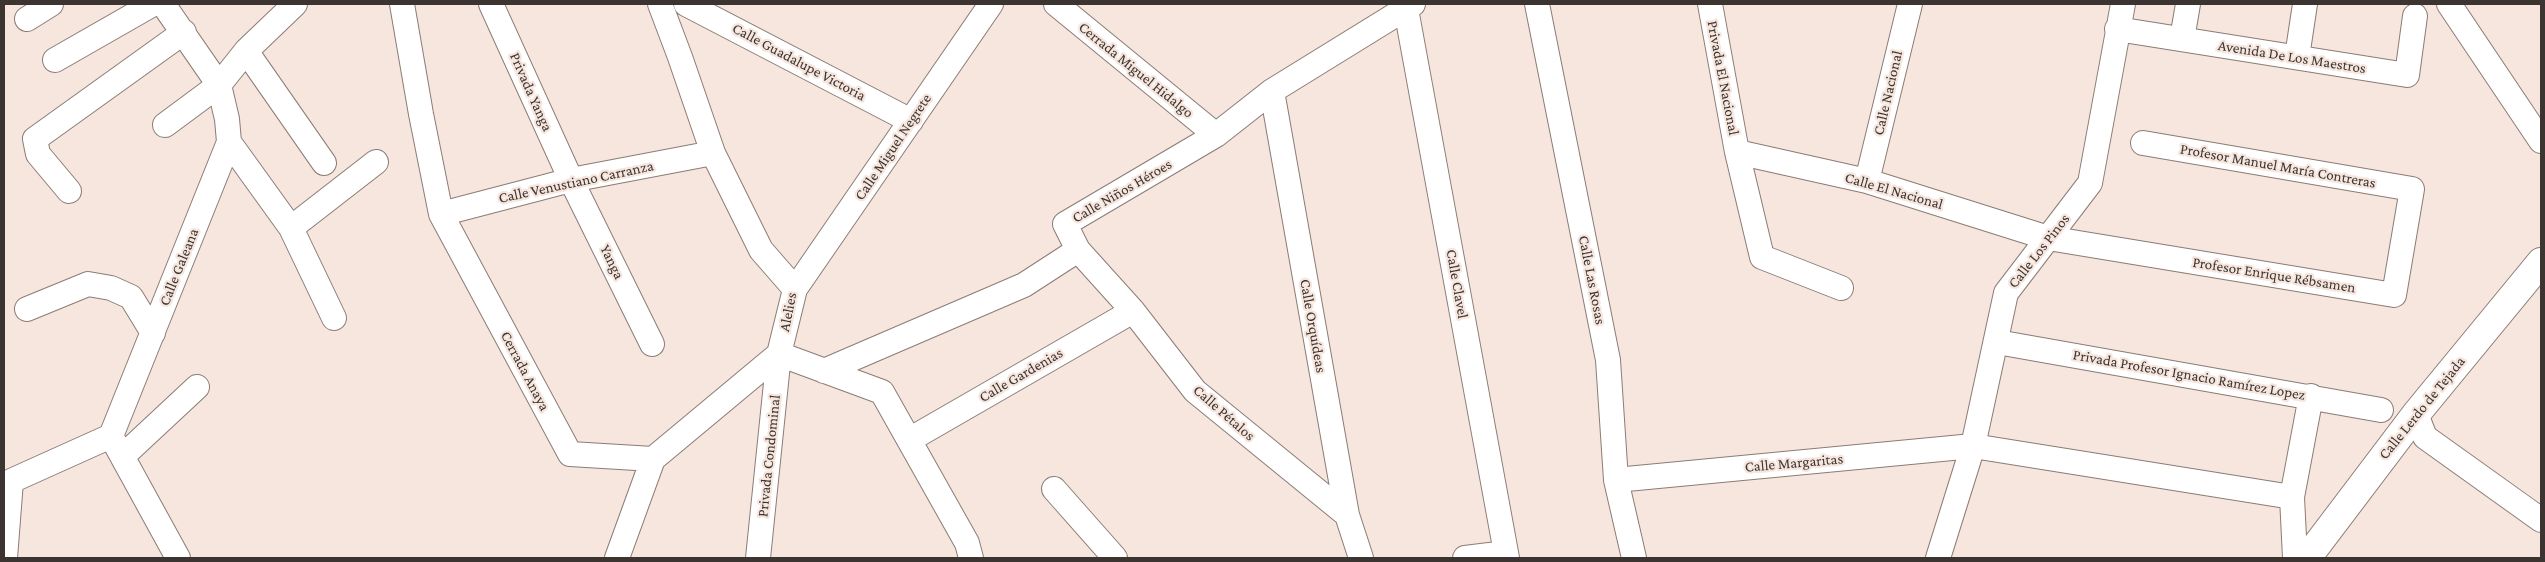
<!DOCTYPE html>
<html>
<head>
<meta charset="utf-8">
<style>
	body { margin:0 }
	#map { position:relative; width:2545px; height:562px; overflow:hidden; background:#f6e6de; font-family:"Crimson Pro",serif }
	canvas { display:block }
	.frame { position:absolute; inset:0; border:5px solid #3b3431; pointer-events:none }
</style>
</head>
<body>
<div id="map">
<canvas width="2545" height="562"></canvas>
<div class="frame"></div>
</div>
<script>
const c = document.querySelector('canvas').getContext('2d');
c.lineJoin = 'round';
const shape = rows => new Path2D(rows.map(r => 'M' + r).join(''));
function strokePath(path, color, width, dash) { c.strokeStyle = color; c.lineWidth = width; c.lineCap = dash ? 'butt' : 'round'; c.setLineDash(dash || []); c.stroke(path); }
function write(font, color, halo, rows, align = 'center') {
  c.font = font + ' "Crimson Pro",serif'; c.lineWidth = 4.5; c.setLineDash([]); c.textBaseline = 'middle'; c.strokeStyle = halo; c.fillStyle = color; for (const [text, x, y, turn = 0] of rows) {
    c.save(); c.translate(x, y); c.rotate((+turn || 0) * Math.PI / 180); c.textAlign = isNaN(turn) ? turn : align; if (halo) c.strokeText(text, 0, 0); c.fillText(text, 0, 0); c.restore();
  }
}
const minor = shape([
	[402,4,421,114,441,214,570,454,653,459],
	[491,4,571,180,652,344],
	[660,4,680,57,713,153,761,250,795,289],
	[686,4,911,121],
	[1056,4,1216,135],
	[1537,4,1608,360,1616,480,1634,558],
	[1710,4,1737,152,1762,257,1841,288],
	[2449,4,2541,141],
	[1406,9,1507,558],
	[27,19,51,4],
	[2117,29,2407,75,2415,16],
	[2182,39,2188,4],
	[246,51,324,163],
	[2297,57,2305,4],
	[55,60,153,4],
	[1272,91,1347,515,1361,558],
	[165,125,219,85,246,51,295,4],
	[229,142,291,228,334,318],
	[1737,152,1867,181,2048,238,2394,295,2412,189,2143,143],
	[1867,181,1910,4],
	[69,191,38,154,35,139,184,32],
	[441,214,571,180,713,153],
	[291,228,376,162],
	[27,309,88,284,111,288,131,297,153,333],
	[1997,342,2381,410],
	[779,354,882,392,967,543,971,558],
	[824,371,1024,285,1078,250],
	[2416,414,2425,437,2541,520],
	[111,436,178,558],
	[909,440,1133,311],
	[123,456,197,387],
	[1616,480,1973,446,2292,497],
	[11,481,111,436,229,142,227,119,219,85,163,4],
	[1054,489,1115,558],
	[1347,515,1195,391,1133,311,1078,250,1065,224,1216,135,1272,91,1413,4],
	[5,558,11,481],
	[617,558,653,459,779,354],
	[758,558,779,354,795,289,991,4],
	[1465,558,1506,553],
	[1938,558,1973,446,2006,293,2090,183,2123,4],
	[2295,558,2292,497,2311,396]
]);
const major = shape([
	[2307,558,2416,414,2541,262]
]);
strokePath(minor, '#8b7c75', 26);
strokePath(major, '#8b7c75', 30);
strokePath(minor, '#fff', 24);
strokePath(major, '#fff', 28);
write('15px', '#3b3431', '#f6e6de', [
	["Avenida De Los Maestros",2292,57,9],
	["Calle Guadalupe Victoria",799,62,28],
	["Cerrada Miguel Hidalgo",1136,70,39],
	["Privada El Nacional",1723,78,79],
	["Privada Yanga",531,92,66],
	["Calle Nacional",1888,93,-77],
	["Calle Miguel Negrete",893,147,-56],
	["Profesor Manuel María Contreras",2278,166,10],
	["Calle Venustiano Carranza",576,182,-12],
	["Calle Niños Héroes",1122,191,-30],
	["Calle El Nacional",1894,191,16],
	["Calle Los Pinos",2039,251,-52],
	["Yanga",612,262,64],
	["Calle Galeana",179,267,-68],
	["Profesor Enrique Rébsamen",2274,275,9],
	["Calle Las Rosas",1592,280,79],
	["Calle Clavel",1457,284,80],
	["Alelies",788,312,-79],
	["Calle Orquídeas",1313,326,80],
	["Cerrada Anaya",525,371,62],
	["Calle Gardenias",1021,375,-30],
	["Privada Profesor Ignacio Ramírez Lopez",2189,375,10],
	["Calle Lerdo de Tejada",2422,408,-51],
	["Calle Pétalos",1224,413,41],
	["Privada Condominal",769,456,-84],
	["Calle Margaritas",1794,463,-5]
]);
</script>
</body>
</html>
